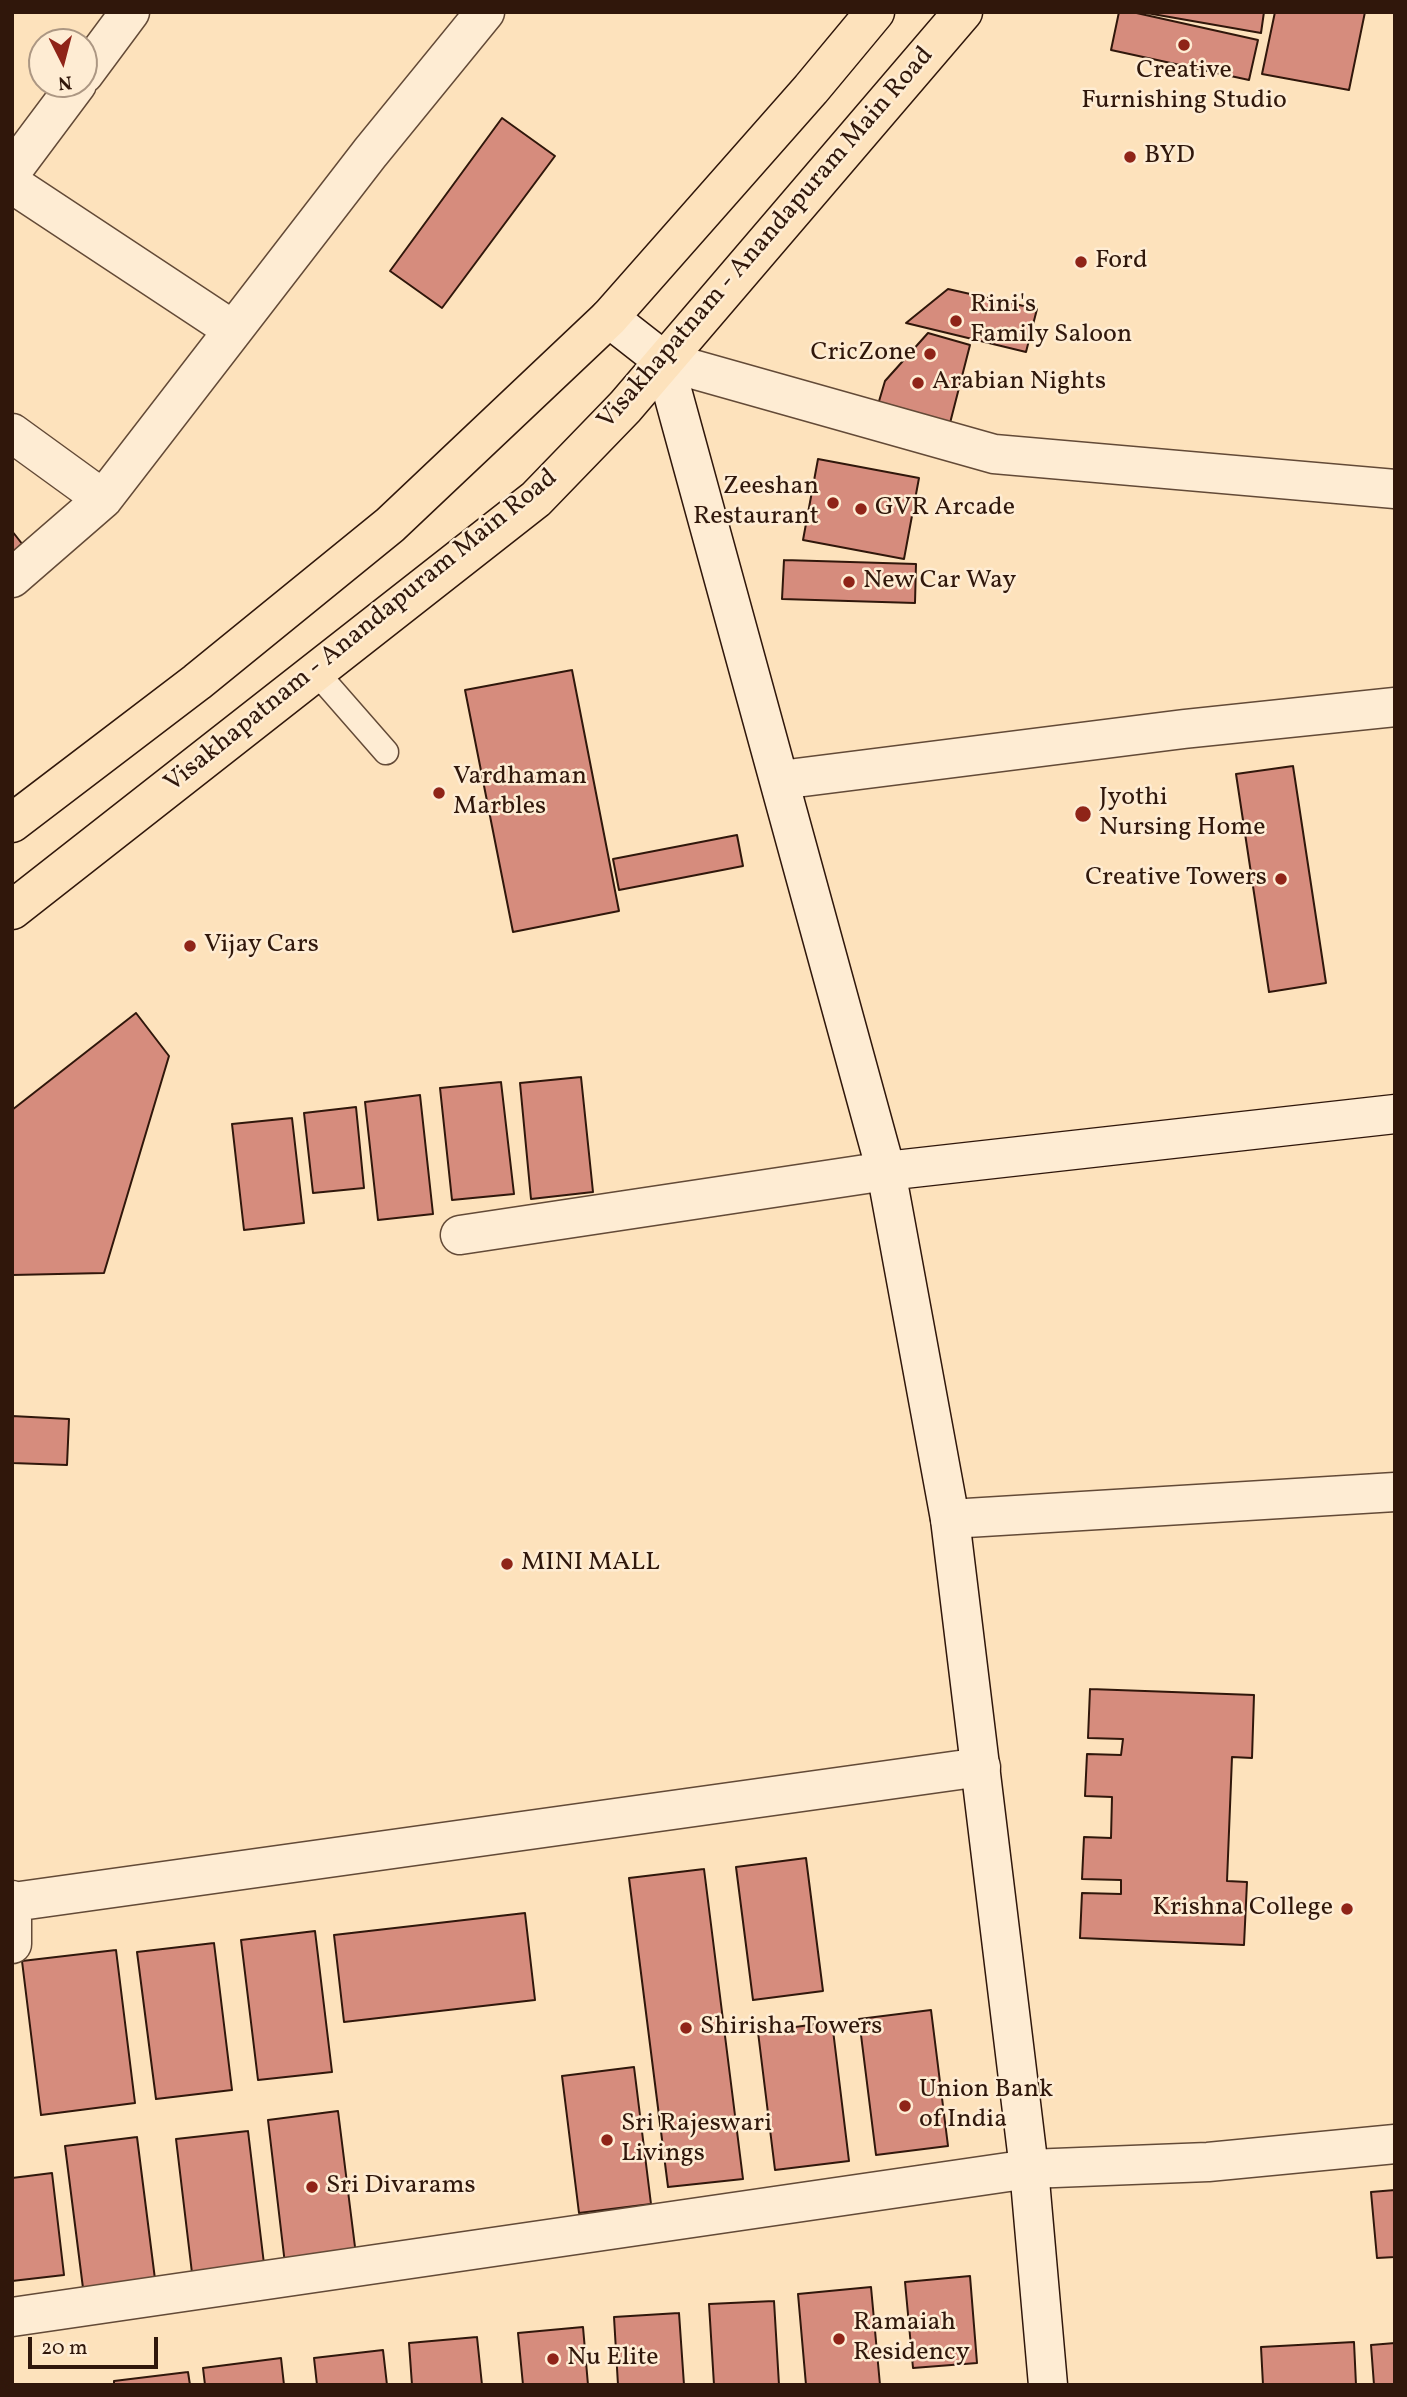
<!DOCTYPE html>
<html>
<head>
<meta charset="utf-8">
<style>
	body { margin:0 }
	#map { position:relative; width:1407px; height:2397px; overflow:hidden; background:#fde2bc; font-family:Vollkorn,serif }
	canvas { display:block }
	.frame { position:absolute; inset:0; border:14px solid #30170b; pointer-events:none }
	.north { position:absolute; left:28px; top:28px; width:70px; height:70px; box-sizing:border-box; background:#feecd3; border:2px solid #ac9783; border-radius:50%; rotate:174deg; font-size:19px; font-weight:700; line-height:28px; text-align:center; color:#30170b }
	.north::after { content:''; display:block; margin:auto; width:24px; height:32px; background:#8f2418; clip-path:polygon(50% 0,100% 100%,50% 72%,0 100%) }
	.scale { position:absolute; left:28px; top:2337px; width:130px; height:32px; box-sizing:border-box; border:4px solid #30170b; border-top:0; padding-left:9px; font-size:21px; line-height:24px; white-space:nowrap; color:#30170b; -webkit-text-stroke:5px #feecd3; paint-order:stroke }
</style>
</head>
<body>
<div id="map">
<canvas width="1407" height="2397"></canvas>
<div class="frame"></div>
<div class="north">N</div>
<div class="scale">20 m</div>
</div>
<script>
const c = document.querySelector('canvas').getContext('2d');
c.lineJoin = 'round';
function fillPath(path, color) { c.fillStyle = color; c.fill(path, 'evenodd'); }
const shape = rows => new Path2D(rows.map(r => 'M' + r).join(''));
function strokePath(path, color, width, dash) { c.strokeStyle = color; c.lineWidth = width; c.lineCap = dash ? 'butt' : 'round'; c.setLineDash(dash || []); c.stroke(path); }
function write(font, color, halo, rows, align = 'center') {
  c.font = font + ' Vollkorn,serif'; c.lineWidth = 5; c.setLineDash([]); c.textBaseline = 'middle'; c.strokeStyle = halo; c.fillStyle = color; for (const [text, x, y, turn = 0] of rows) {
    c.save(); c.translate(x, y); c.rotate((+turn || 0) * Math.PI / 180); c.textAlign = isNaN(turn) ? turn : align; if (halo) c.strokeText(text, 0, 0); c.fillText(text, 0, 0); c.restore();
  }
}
const building = shape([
	[1119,12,1132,12,1258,40,1249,80,1111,50,1119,12],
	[1141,12,1264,12,1261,33,1141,12],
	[1275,12,1365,12,1349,90,1262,74,1275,12],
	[502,118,555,156,442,308,390,271,502,118],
	[948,289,1037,309,1026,352,906,323,948,289],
	[928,333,970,345,949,427,877,408,885,381,928,333],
	[818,459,919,478,904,559,803,540,818,459],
	[12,531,23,545,12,553,12,531],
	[784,560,916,564,915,603,782,599,784,560],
	[572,670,619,911,513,932,465,690,572,670],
	[1293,766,1326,983,1269,992,1236,774,1293,766],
	[737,835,743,866,619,890,613,859,737,835],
	[136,1013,169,1056,104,1273,12,1275,12,1110,136,1013],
	[581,1077,593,1192,531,1199,520,1083,581,1077],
	[501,1082,514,1194,452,1200,440,1088,501,1082],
	[420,1095,433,1214,378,1220,365,1102,420,1095],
	[356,1107,364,1188,313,1193,304,1113,356,1107],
	[292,1118,304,1223,244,1230,232,1124,292,1118],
	[12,1416,69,1419,67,1465,12,1463,12,1416],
	[1090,1689,1254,1695,1252,1758,1232,1757,1227,1881,1247,1882,1244,1945,1080,1938,1082,1893,1121,1894,1121,1880,1082,1879,1084,1837,1111,1838,1112,1797,1085,1796,1087,1754,1121,1755,1123,1739,1088,1738,1090,1689],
	[806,1858,823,1991,753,2000,736,1867,806,1858],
	[704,1869,743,2179,668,2187,629,1878,704,1869],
	[525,1913,535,2000,344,2022,334,1935,525,1913],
	[315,1931,332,2072,258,2080,241,1940,315,1931],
	[214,1943,232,2090,156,2099,137,1952,214,1943],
	[116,1950,135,2103,41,2115,22,1961,116,1950],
	[931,2010,948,2146,876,2155,859,2019,931,2010],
	[832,2022,849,2161,775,2170,758,2032,832,2022],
	[634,2067,651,2204,579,2213,562,2076,634,2067],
	[338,2111,356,2255,285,2264,268,2120,338,2111],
	[248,2131,264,2264,192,2273,176,2139,248,2131],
	[137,2137,156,2287,84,2296,65,2146,137,2137],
	[52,2173,64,2275,12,2281,12,2178,52,2173],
	[1395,2190,1395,2257,1377,2258,1371,2192,1395,2190],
	[970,2276,977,2363,913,2368,905,2282,970,2276],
	[871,2287,880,2385,806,2385,798,2294,871,2287],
	[774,2301,779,2385,714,2385,709,2304,774,2301],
	[679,2313,684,2385,618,2385,614,2317,679,2313],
	[583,2327,588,2385,523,2385,518,2333,583,2327],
	[477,2337,482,2385,412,2385,409,2343,477,2337],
	[1354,2342,1356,2385,1263,2385,1261,2347,1354,2342],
	[1395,2343,1395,2385,1374,2385,1371,2345,1395,2343],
	[383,2350,387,2385,317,2385,314,2358,383,2350],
	[281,2358,284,2385,205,2385,203,2368,281,2358],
	[188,2372,190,2385,114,2385,114,2381,188,2372]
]);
fillPath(building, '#d68c7d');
strokePath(building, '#30170b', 2);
const lane = shape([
	[316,672,386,752]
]);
const street = shape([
	[84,74,130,12],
	[12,171,77,84],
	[12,184,233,330],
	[664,361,994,454,1395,489],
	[12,433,103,499,370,153,485,12],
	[12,578,103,499],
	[780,780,1184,729,1395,707],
	[460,1235,886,1171],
	[950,1519,1395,1492],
	[12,1900,12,1944],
	[13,1902,981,1767],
	[12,2317,1029,2169,1208,2162,1395,2144]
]);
const secondary = shape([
	[609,318,664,361,886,1171,1395,1114],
	[886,1171,950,1519,1029,2169,1048,2385]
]);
const primary = shape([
	[12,823,197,682,390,525,609,318,811,89,875,12],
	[12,910,536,499,625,407,963,12]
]);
strokePath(lane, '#634a37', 27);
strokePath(street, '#634a37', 41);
strokePath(secondary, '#30170b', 41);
strokePath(primary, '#30170b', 41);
strokePath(lane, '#feecd3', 24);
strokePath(street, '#feecd3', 38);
strokePath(secondary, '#feecd3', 38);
strokePath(primary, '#fde2bc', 38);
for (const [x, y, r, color] of [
	[1184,45,7,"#8f2418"],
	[1130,157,7,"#8f2418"],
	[1081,262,7,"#8f2418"],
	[956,321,7,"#8f2418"],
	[930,354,7,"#8f2418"],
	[918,383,7,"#8f2418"],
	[833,503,7,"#8f2418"],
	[861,509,7,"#8f2418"],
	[849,582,7,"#8f2418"],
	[439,793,7,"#8f2418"],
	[1083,814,9,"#8f2418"],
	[1281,879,7,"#8f2418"],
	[190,946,7,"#8f2418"],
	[507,1564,7,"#8f2418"],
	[1347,1909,7,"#8f2418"],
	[686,2028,7,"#8f2418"],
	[905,2106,7,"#8f2418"],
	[607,2140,7,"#8f2418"],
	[312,2187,7,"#8f2418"],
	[839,2339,7,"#8f2418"],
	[553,2359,7,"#8f2418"]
]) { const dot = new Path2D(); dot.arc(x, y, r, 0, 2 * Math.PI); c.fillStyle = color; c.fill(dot); strokePath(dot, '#feecd3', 2.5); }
write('26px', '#30170b', '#feecd3', [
	["Creative",1184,72,"center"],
	["Furnishing Studio",1184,102,"center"],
	["BYD",1144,157],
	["Ford",1095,262],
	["Rini's",970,306],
	["Family Saloon",970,336],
	["CricZone",916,354,"right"],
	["Arabian Nights",932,383],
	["Zeeshan",819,488,"right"],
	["Restaurant",819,518,"right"],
	["GVR Arcade",875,509],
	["New Car Way",863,582],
	["Vardhaman",453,778],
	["Marbles",453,808],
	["Jyothi",1099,799],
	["Nursing Home",1099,829],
	["Creative Towers",1267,879,"right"],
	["Vijay Cars",204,946],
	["MINI MALL",521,1564],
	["Krishna College",1333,1909,"right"],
	["Shirisha Towers",700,2028],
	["Union Bank",919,2091],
	["of India",919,2121],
	["Sri Rajeswari",621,2125],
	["Livings",621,2155],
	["Sri Divarams",326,2187],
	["Ramaiah",853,2324],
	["Residency",853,2354],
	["Nu Elite",567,2359]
], 'left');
write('26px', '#30170b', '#feecd3', [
	["Visakhapatnam - Anandapuram Main Road",767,239,-49],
	["Visakhapatnam - Anandapuram Main Road",362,632,-39]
]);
</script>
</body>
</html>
